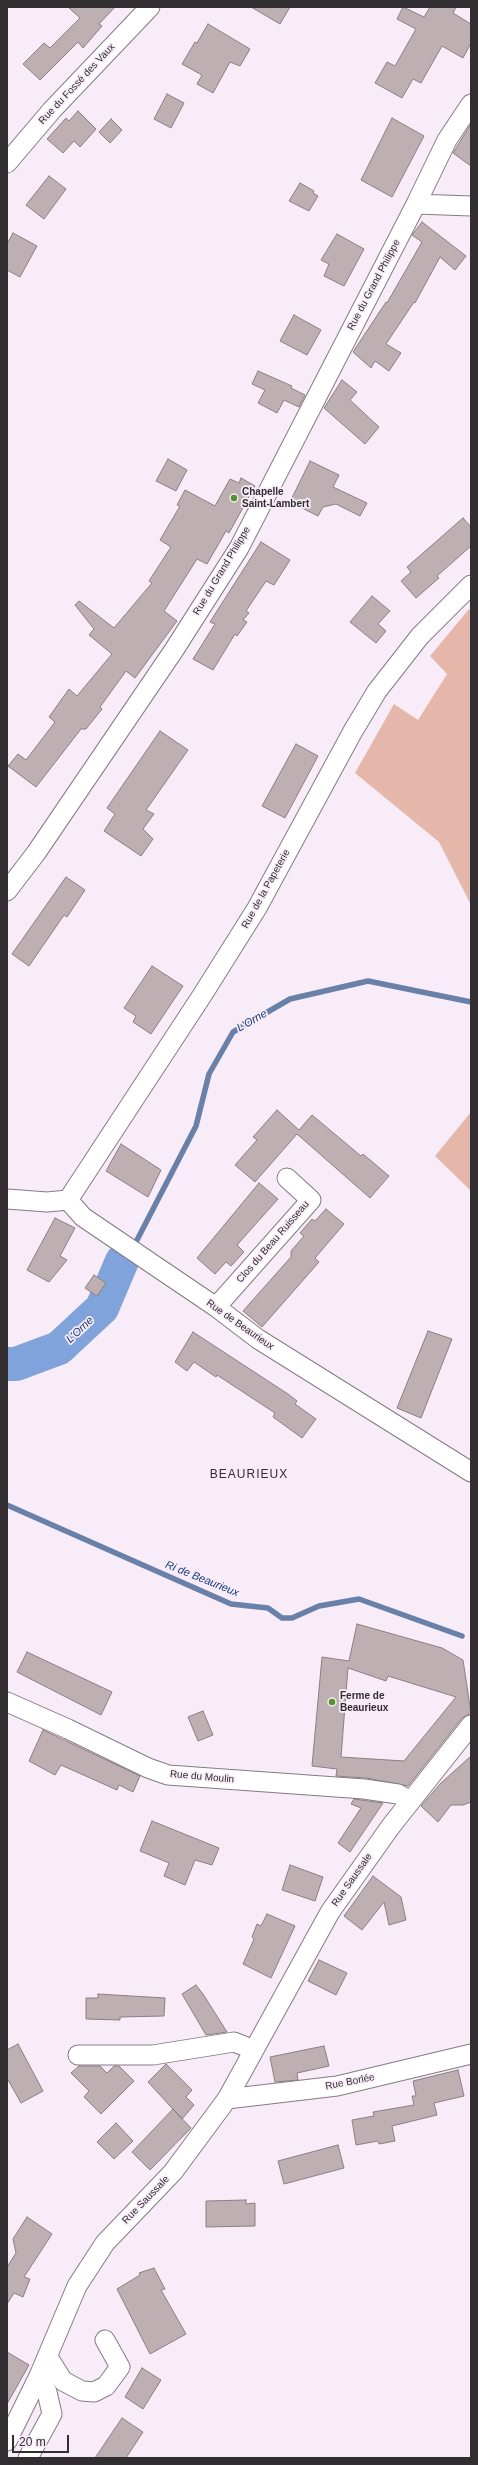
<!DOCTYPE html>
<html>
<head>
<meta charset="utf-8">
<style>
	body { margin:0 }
	#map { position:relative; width:478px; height:2465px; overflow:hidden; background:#f7ecf7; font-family:Helvetica,sans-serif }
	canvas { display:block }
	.frame { position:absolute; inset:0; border:8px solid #312d31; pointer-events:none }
	.scale { position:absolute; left:12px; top:2435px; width:57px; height:18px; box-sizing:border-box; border:2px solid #312d31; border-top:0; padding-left:5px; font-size:12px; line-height:14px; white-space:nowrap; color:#312d31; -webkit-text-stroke:3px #f7ecf7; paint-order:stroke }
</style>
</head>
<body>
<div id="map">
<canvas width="478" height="2465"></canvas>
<div class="frame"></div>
<div class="scale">20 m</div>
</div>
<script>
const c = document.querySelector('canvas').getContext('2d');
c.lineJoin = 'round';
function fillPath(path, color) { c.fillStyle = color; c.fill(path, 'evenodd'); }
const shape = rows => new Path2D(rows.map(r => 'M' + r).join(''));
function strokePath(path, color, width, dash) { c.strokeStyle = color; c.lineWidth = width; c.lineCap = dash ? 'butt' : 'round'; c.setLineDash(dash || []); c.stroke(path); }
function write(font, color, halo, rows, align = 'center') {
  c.font = font + ' Helvetica,sans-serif'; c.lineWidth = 3.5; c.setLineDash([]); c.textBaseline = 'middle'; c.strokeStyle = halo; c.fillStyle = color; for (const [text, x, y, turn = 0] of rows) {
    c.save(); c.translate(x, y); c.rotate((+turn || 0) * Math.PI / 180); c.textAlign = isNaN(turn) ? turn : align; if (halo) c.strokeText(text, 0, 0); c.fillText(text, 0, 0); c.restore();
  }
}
fillPath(shape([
	[469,609,471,612,471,905,439,842,355,773,394,704,418,720,447,674,430,656],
	[471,1112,471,1191,435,1156]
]), '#e5b7ab');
strokePath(shape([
	[137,1240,196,1126,209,1074,233,1032,290,999,368,981,471,1002],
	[7,1505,231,1604,268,1608,282,1618,292,1618,319,1606,359,1599,462,1636]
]), '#6980a9', 5.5);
strokePath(shape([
	[7,1364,16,1364,59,1348,102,1308,122,1261]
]), '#81a3dc', 34);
const building = shape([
	[68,7,115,7,99,24,102,26,83,48,78,42,40,80,23,64,44,43,50,48,80,18,68,7],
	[251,7,290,7,280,24,251,7],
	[403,7,424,17,430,7,456,7,453,13,471,24,471,43,463,58,442,46,421,83,413,79,402,98,375,83,387,62,395,66,416,29,397,19,403,7],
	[208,24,250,49,240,66,230,62,213,93,197,84,202,75,182,64,195,42,197,43,208,24],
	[167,94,184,103,171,128,154,119,167,94],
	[78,111,96,129,80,147,74,141,63,153,47,139,66,118,69,121,78,111],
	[392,118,424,136,392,197,361,180,392,118],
	[111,119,122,130,110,143,99,132,111,119],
	[471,124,471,166,453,153,471,124],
	[49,176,66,189,44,219,26,205,49,176],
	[300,183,314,191,313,193,318,196,309,211,289,201,300,183],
	[422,222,466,256,455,270,440,257,415,303,414,302,386,344,401,353,389,371,375,361,371,368,353,352,386,302,387,303,422,242,412,235,422,222],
	[13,233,37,246,20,277,7,270,7,244,13,233],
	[337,234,364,249,344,286,324,276,329,264,321,260,337,234],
	[294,315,321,330,307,355,280,341,294,315],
	[258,371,292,386,291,388,305,395,299,407,284,400,277,413,258,403,265,390,252,384,258,371],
	[342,380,357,392,350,400,379,427,365,444,324,408,342,380],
	[168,459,187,470,176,491,156,481,168,459],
	[310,461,339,475,333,487,367,503,360,516,336,504,323,507,318,516,290,502,310,461],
	[241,478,255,486,229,533,226,531,207,564,197,559,164,611,177,621,135,678,126,671,100,707,102,709,86,729,81,729,36,787,8,766,18,754,26,760,55,722,49,717,69,689,77,696,112,654,89,635,94,629,75,605,79,601,114,628,152,583,149,581,171,547,160,540,180,506,177,505,185,490,215,506,230,479,239,483,241,478],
	[463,518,471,527,471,546,437,576,439,578,416,598,401,581,411,572,407,567,463,518],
	[261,542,290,560,274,585,266,581,246,611,249,613,243,620,247,622,237,636,235,634,213,670,193,659,215,624,210,622,261,542],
	[372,596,390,611,378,624,386,631,376,643,350,622,372,596],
	[160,731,188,750,146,810,154,814,143,829,153,839,141,856,104,831,115,814,107,808,160,731],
	[296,744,318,756,285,818,262,806,296,744],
	[66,877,85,890,67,917,64,915,29,966,12,954,66,877],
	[152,966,183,986,151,1034,133,1022,136,1016,124,1008,152,966],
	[277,1110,299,1130,312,1115,361,1156,363,1154,389,1176,370,1198,297,1134,255,1182,235,1165,257,1140,253,1137,277,1110],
	[121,1144,161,1170,148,1197,106,1171,121,1144],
	[259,1183,278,1199,237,1245,244,1252,231,1266,226,1262,215,1274,197,1258,259,1183],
	[326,1209,344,1224,315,1258,319,1262,262,1327,243,1311,291,1257,291,1251,304,1236,300,1233,312,1219,315,1221,326,1209],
	[55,1218,75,1228,60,1256,67,1260,49,1282,27,1270,55,1218],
	[94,1275,106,1283,97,1296,85,1288,94,1275],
	[428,1331,452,1339,421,1418,397,1408,428,1331],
	[193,1332,288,1394,297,1401,295,1404,316,1419,302,1438,273,1417,275,1413,217,1375,216,1377,194,1362,187,1371,175,1362,193,1332],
	[357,1624,442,1648,463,1660,471,1713,462,1718,408,1786,366,1778,336,1776,337,1769,312,1766,322,1657,349,1661,357,1624],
	[348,1668,386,1681,388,1676,456,1697,404,1761,341,1757,348,1668],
	[27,1652,112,1692,101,1715,17,1672,27,1652],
	[203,1711,213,1735,198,1741,188,1717,203,1711],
	[43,1730,140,1776,133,1792,119,1785,117,1790,61,1765,55,1775,29,1761,43,1730],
	[471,1756,471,1802,463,1805,451,1805,438,1822,421,1806,441,1783,471,1756],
	[354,1799,383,1803,350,1852,338,1843,361,1808,351,1804,354,1799],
	[152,1821,219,1848,212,1865,195,1860,185,1885,164,1876,169,1863,140,1851,152,1821],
	[290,1865,323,1877,315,1901,282,1890,290,1865],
	[373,1876,401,1897,406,1920,389,1925,384,1902,362,1930,344,1916,373,1876],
	[267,1914,295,1926,271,1978,243,1964,254,1939,252,1937,257,1924,261,1926,267,1914],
	[319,1960,347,1973,336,1995,308,1981,319,1960],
	[196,1985,203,1994,227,2032,206,2035,182,1994,196,1985],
	[98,1994,165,1998,164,2016,120,2017,120,2020,86,2019,86,1998,98,1998,98,1994],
	[18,2044,43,2091,21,2103,7,2078,7,2050,18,2044],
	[324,2046,329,2066,297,2073,298,2080,275,2082,270,2057,324,2046],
	[166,2064,192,2090,186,2097,194,2105,182,2119,148,2082,166,2064],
	[79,2066,100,2066,107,2073,114,2066,119,2066,134,2081,101,2114,84,2097,89,2091,71,2073,79,2066],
	[458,2070,464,2096,434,2103,437,2115,392,2126,395,2141,379,2144,378,2141,356,2145,352,2120,374,2116,373,2112,414,2105,412,2096,416,2096,413,2081,458,2070],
	[173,2109,191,2128,150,2170,132,2152,173,2109],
	[116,2123,133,2141,114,2159,97,2142,116,2123],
	[338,2145,344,2168,284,2184,278,2161,338,2145],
	[246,2200,246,2204,255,2203,255,2226,206,2227,206,2201,246,2200],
	[27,2217,52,2234,24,2277,30,2279,23,2297,14,2293,7,2304,7,2267,16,2253,13,2239,27,2217],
	[154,2268,165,2289,161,2290,186,2334,150,2354,117,2289,140,2275,139,2273,154,2268],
	[7,2352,29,2365,7,2404,7,2352],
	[142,2368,161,2380,143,2409,125,2397,142,2368],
	[122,2418,143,2432,126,2458,95,2458,122,2418]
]);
fillPath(building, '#beafb2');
strokePath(building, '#8d7e81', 1);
const minor = shape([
	[7,163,52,110,150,7],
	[416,204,471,206],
	[7,891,36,853,174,650,239,548,416,204,447,140,471,104],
	[7,1199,47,1202,68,1200],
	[68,1200,203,994,257,908,353,731,377,691,420,636,471,585],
	[68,1200,83,1217,216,1307,258,1339,471,1472],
	[216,1307,311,1200,287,1178],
	[7,1702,68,1729,148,1768,168,1775,364,1789,398,1794,410,1801],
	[78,2055,153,2055,234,2042,254,2050],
	[227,2099,337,2086,471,2054],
	[48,2357,63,2381,82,2391,94,2392,106,2386,120,2367,105,2340],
	[7,2441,39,2376,77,2286,105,2243,173,2172,227,2099,330,1912,391,1826,471,1725],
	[28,2458,52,2414,47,2392,39,2376]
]);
strokePath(minor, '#857b85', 21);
strokePath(minor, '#fff', 19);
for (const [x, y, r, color] of [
	[234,498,4,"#55912f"],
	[332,1702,4,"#55912f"]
]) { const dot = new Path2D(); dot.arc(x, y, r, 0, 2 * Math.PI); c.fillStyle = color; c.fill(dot); strokePath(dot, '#f7ecf7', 1.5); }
write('10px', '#312d31', '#f7ecf7', [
	["Rue du Fossé des Vaux",77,84,-47],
	["Rue du Grand Philippe",374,285,-62],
	["Rue du Grand Philippe",222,571,-59],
	["Rue de la Papeterie",266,889,-61],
	["Clos du Beau Ruisseau",273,1242,-49],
	["Rue de Beaurieux",240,1325,35],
	["Rue du Moulin",202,1777,5],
	["Rue Saussale",352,1880,-55],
	["Rue Borlée",350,2082,-11],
	["Rue Saussale",146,2200,-46]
]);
write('bold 10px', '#312d31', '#f7ecf7', [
	["Chapelle",242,492],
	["Saint-Lambert",242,504],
	["Ferme de",340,1696],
	["Beaurieux",340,1708]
], 'left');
write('italic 11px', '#143a7d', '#f7ecf7', [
	["L'Orne",252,1021,-30],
	["L'Orne",80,1330,-43],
	["Ri de Beaurieux",202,1579,22]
]);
c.letterSpacing = '1px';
write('12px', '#332b33', '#f7ecf7', [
	["BEAURIEUX",249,1475]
]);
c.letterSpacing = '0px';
</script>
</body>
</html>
